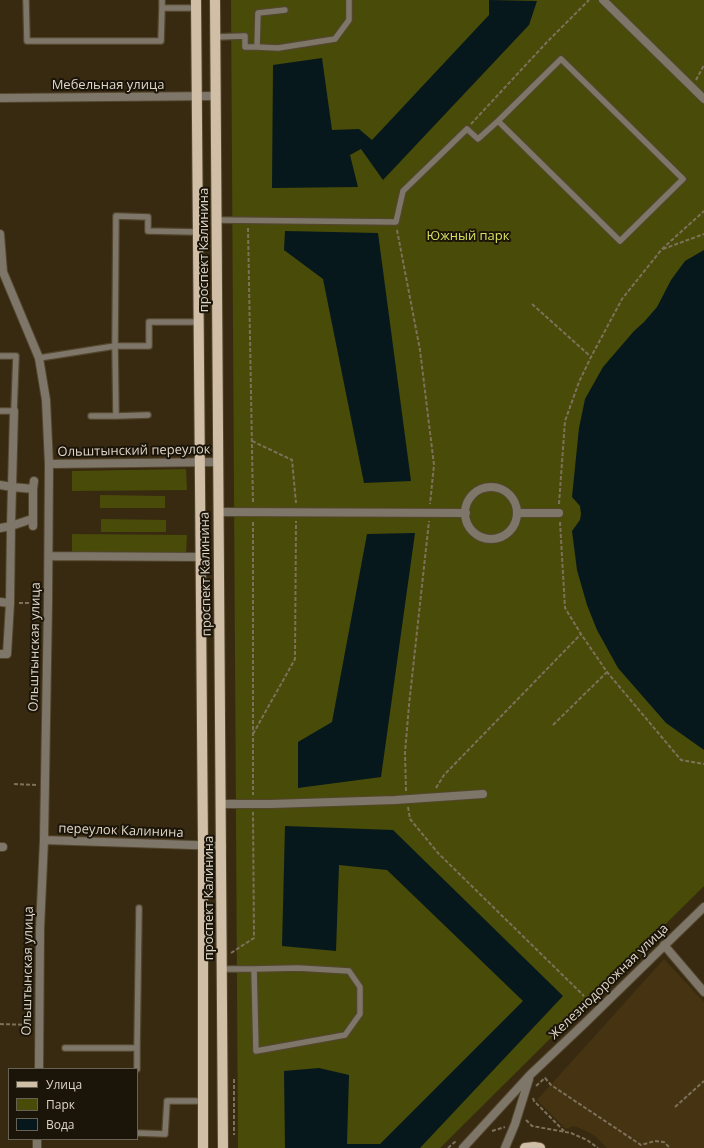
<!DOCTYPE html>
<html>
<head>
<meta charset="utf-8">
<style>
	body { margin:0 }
	#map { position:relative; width:704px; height:1148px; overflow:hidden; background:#382a10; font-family:"Open Sans",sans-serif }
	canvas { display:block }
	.legend { position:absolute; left:8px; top:1068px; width:130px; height:72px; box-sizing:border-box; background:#1a1409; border:1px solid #686255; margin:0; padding:5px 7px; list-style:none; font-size:12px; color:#ded6c6 }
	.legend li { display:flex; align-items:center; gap:8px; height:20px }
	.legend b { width:20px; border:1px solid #686255 }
</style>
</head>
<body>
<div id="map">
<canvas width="704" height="1148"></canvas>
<ul class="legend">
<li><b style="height:5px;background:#d1bea7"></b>Улица</li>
<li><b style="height:11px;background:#494b08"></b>Парк</li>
<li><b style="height:11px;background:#06181b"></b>Вода</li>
</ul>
</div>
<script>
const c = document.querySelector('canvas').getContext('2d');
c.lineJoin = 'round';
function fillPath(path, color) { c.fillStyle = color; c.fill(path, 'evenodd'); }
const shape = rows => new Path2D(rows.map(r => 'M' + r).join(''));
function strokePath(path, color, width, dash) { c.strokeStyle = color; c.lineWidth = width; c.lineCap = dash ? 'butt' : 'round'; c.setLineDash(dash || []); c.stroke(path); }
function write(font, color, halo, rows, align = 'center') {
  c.font = font + ' "Open Sans",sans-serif'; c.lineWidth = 4; c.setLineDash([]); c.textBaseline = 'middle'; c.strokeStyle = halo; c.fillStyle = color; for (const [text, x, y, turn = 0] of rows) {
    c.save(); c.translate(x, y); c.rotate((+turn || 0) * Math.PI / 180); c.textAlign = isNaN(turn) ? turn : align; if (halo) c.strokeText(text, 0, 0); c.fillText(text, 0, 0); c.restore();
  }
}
fillPath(shape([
	[664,959,704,1002,704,1148,607,1148,595,1136,586,1131,574,1126,566,1129,537,1100]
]), '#453311');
fillPath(shape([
	[231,0,704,0,704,886,440,1148,238,1148],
	[186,469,187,490,72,491,72,471],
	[100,495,165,496,165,508,100,508],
	[101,519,166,520,166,532,101,532],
	[72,534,187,535,186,554,72,553]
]), '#494b08');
fillPath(shape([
	[489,0,537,1,529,25,383,180,361,149,350,155,358,187,272,188,273,65,322,58,332,130,359,129,372,140,489,15],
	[285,231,378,233,411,481,364,483,323,279,284,250],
	[704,250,704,750,666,723,618,668,597,630,587,605,577,570,572,531,580,520,581,514,580,506,572,497,579,428,585,399,603,367,634,331,644,322,657,307,671,280,685,261],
	[415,533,381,777,298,788,298,742,332,722,367,534],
	[285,826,393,830,563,996,420,1148,285,1148,284,1071,319,1068,349,1075,347,1144,380,1144,523,1001,387,870,339,865,336,951,282,946]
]), '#06181b');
const service = shape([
	[26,0,27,41,161,41,162,8],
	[162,0,162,8,196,8],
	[216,37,245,36,245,47,257,47,258,13,285,10],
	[257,47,278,48,335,39,349,20,349,0],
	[217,220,396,222,403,191,467,129,478,139,498,121,561,59,683,179,620,241,498,121],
	[197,232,148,231,148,217,116,216,115,346,149,346,149,322,198,322],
	[0,356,16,356,14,411,0,411],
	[39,358,115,346,116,416,148,415],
	[91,416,116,416],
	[222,969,254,969,298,968,349,971,360,987,360,1014,345,1035,256,1051,254,969],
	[65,1048,137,1048,139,908],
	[137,1069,137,1048],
	[137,1133,165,1134,167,1101,203,1101]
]);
const pedestrian = shape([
	[603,0,704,99],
	[0,485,12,487,14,411],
	'465 513a26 26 0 1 1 52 0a26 26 0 1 1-52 0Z',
	[218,512,466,513],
	[517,513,559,513],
	[32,519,11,526,12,487,33,489],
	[33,526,33,489,34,481],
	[0,528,11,526,10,603],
	[221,804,271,804,395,800,483,794]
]);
const minor = shape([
	[0,98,216,96],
	[0,234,3,272,39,358,46,400,49,464,48,603,44,840,40,928,39,1069],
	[49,464,218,462],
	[49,556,200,557],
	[0,602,10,603,7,654,0,654],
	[44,840,222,846],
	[0,847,3,847],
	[664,945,704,992],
	[37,1148,37,1139],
	[463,1148,530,1075,585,1023,704,907],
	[505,1148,515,1124,529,1079]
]);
const primary = shape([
	[196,0,203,846,203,1148],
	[215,0,223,1148],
	[525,1148,534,1147,540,1148]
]);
strokePath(service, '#53462d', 8);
strokePath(pedestrian, '#53462d', 10);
strokePath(minor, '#53462d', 10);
strokePath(primary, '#53462d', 12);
strokePath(shape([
	[696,80,704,65],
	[471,124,547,42,589,0],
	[248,228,253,503],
	[397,230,420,350,434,465,430,504],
	[663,249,704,234],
	[532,304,590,356],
	[252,441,292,460,296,503],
	[559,504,565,421,579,382,591,357,622,299,662,249,704,211],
	[253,522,253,795],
	[560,522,565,608,581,634,607,672,681,760,704,764],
	[19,603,39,603],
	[553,725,607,672],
	[253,734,295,659,296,521],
	[14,784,37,785],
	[436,788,444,775,581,634],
	[406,791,405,753,409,705,429,521],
	[408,807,410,819,438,853,584,996],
	[231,953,254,938,253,812],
	[0,1024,30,1025],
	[234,1079,234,1135],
	[536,1086,545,1078,551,1085,641,1145,655,1141,664,1142,670,1148],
	[533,1098,534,1101,564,1131],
	[675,1107,704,1081],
	[526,1120,532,1126,571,1133,587,1140,598,1148],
	[492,1131,505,1127],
	[448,1148,456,1141]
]), '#7d715c', 2, [4, 2]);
strokePath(service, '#7f766a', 5.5);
strokePath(pedestrian, '#7f766a', 8);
strokePath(minor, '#7f766a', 8);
strokePath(primary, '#d1bea7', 10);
strokePath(shape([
	[525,1148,534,1147,540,1148]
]), '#c4bcaa', 1);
write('13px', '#ded6c6', '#1a1409', [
	["Мебельная улица",108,85],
	["проспект Калинина",204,250,-90],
	["Ольштынский переулок",134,451,-1],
	["проспект Калинина",206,574,-91],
	["Ольштынская улица",35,647,-89],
	["переулок Калинина",121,831,2],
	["проспект Калинина",209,898,-90],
	["Ольштынская улица",28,971,-89],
	["Железнодорожная улица",609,982,-44]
]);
write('13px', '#dbe05d', '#1a1409', [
	["Южный парк",468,236]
]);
</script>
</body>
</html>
